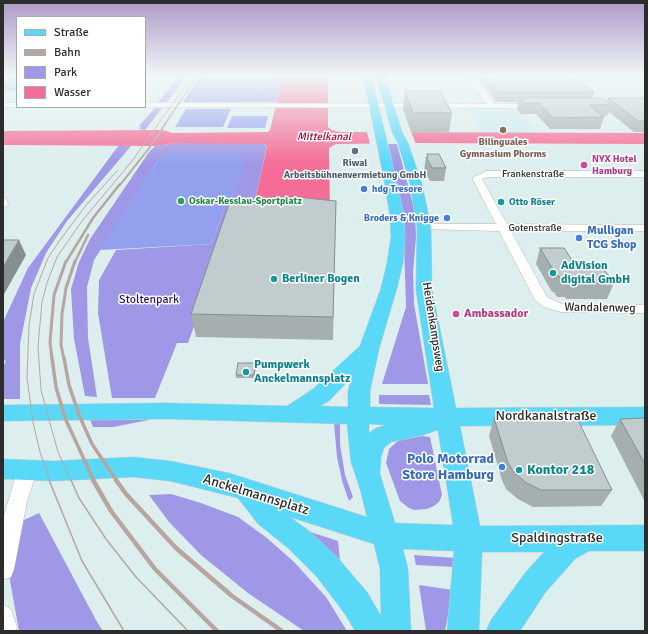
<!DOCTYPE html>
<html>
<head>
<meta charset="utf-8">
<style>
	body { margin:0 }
	#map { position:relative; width:648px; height:634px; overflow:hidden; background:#dee; font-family:Signika,sans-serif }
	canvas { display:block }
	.frame { position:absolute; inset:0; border:4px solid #2c2c2c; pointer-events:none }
	.legend { position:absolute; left:16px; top:16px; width:130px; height:92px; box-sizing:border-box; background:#fff; border:1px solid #ababab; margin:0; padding:5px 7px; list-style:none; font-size:12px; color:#2c2c2c }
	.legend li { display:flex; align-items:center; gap:8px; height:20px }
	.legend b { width:20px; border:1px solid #ababab }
</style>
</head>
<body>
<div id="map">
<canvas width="648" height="634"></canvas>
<div class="frame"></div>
<ul class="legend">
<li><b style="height:5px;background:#5ad8f7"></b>Straße</li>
<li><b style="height:5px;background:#b7a6a0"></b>Bahn</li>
<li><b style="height:11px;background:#9f98e6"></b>Park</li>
<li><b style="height:11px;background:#f46d96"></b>Wasser</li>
</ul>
</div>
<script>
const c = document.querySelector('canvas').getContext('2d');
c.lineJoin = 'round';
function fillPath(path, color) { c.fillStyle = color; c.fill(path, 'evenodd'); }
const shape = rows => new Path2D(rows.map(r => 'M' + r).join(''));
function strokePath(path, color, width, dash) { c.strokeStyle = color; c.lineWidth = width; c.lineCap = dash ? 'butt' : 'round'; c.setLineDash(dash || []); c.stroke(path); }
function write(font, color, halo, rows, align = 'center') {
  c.font = font + ' Signika,sans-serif'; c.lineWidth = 3; c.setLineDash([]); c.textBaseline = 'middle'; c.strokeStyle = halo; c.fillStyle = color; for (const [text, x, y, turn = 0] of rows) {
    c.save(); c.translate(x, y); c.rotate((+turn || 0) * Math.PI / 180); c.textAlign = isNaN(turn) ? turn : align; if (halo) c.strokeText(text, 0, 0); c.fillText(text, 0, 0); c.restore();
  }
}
fillPath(shape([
	[3,91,17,91,17,102,3,102],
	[468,108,516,108,537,133,483,133]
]), '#ccecf0');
fillPath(shape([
	[180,75,188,75,167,102,158,102],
	[201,75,208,75,190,102,183,102],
	[276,75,283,75,276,102,264,102,269,90,242,87,244,80,275,80],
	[155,108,162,108,145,130,139,129,141,127,139,126],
	[176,143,259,143,267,145,252,216,232,220,188,343,177,343,155,398,112,398,98,313,99,280,116,250,211,244,224,209,228,209,242,165,163,153,94,260,87,287,88,338,97,397,85,396,74,339,71,289,79,262,90,239,149,152,155,146],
	[388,144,397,144,415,212,416,237,413,272,414,304,428,384,382,384,406,307,403,211],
	[119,145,131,146,67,221,46,253,31,288,20,344,20,399,3,399,3,367,6,361,3,360,3,322,28,268],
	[379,395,429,395,431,405,379,404],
	[146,418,149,420,113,427,93,427,90,419],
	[334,423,340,423,340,444,345,475,353,497,349,501,343,484,337,457],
	[422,436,430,437,442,495,439,502,434,506,427,509,414,510,409,508,400,501,386,463,389,449,399,440],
	[171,494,201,503,238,517,267,538,294,562,326,597,347,631,304,631,248,593,201,555,169,522,149,495],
	[39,513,97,622,103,631,19,631,9,575,22,521],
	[298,528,338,541,341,570],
	[414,555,455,558,455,567,416,565],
	[419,585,453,590,445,631,426,631]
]), '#9f98e6');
fillPath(shape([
	[15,75,17,75,17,91,3,91,3,82],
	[208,75,276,75,275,80,244,80,242,87,269,90,264,102,190,102],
	[186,109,231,109,223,127,175,127],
	[232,116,268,116,265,128,227,128],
	[163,153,245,153,242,164,244,165,236,193,233,193,228,209,224,209,211,244,100,250]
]), '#93a0ee');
fillPath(shape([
	[283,75,328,75,328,127,332,130,340,132,645,133,645,144,415,143,336,144,329,148,330,219,252,216,267,146,265,144,176,143,155,146,3,145,3,131,163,130,172,133,268,132,270,130]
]), '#f46d96');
fillPath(shape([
	[367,132,411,132,416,144,370,144]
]), '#dee');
const minor = shape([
	[481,76,501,76,504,78,501,80,477,81,494,104,537,104,541,106,537,108,145,107,145,103,487,104,470,80,481,76],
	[645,76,645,80,556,80,553,78,556,76,645,76],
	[3,103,17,103,17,107,3,107,3,103],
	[486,171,645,171,645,177,487,177,482,179,507,224,645,225,645,231,511,231,547,297,562,304,645,305,645,313,561,312,544,307,535,300,499,231,420,229,418,227,424,224,496,224,472,178,486,171],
	[3,198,7,199,8,205,3,208,3,198],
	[27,463,34,465,37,471,27,501,14,569,11,577,3,580,3,519,17,471,20,465,27,463],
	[3,605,11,609,17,627,15,631,3,631,3,605]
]);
const major = shape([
	[363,75,371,75,396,179,404,217,405,237,403,263,397,288,379,349,370,391,370,407,434,408,416,290,417,227,410,184,398,143,392,132,376,75,384,75,402,132,408,143,422,184,431,227,432,290,456,408,645,407,645,425,460,426,480,526,645,525,645,551,589,551,575,559,545,593,520,631,486,631,491,620,525,573,544,552,482,552,479,631,447,631,454,551,403,549,408,569,411,631,355,631,345,614,317,577,288,548,258,524,238,498,170,481,133,477,54,481,3,479,3,459,54,461,133,457,170,461,229,473,367,517,360,489,351,462,347,424,167,419,3,421,3,405,167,403,287,406,313,389,360,346,381,288,387,263,391,237,390,217,384,179,363,75],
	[352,377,348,391,348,407,320,406,329,401,352,377],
	[369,424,386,425,376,428,369,433,369,424],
	[438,430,453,525,395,523,380,474,381,457,384,448,391,442,420,436,438,430],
	[290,517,374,544,380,569,381,616,367,592,337,557,308,530,290,517]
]);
strokePath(minor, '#c0b5b2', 1);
strokePath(major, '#ccc', 1);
fillPath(minor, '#fff');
fillPath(major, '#5ad8f7');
strokePath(shape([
	[50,481,40,452,33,422,27,378,29,325,34,294,48,258,60,240,87,204,117,171],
	[71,481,58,452,41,390,38,346,42,302,47,283,57,257,82,221,132,161,193,75]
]), '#b7a6a0', 1);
strokePath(shape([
	[49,480,82,561,124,631],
	[71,480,79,498,106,539,136,577,188,631]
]), '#b7a6a0', 1.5);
strokePath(shape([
	[165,124,198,75]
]), '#b7a6a0', 1.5);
strokePath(shape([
	[120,185,150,147,166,123]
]), '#b7a6a0', 2);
strokePath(shape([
	[66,262,93,218,120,184],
	[75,262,88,235]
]), '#b7a6a0', 2.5);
strokePath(shape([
	[52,359,50,342,54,295,66,261],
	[64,359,61,345,62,314,66,288,75,261]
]), '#b7a6a0', 3);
strokePath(shape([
	[52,358,56,387,65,418,94,481],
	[64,358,69,385,79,415,92,444,117,481]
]), '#b7a6a0', 3.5);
strokePath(shape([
	[93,480,111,511,155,569,217,631],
	[116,480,126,494,176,548,232,596,282,631]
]), '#b7a6a0', 4.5);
fillPath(shape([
	[482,75,594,92,592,98,607,102,608,98,645,98,645,132,634,132,609,112,607,116,602,116,604,117,600,129,550,129,536,114,521,114,517,109,518,102,501,102,496,101,481,82],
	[405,91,452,113,449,132,411,132,403,109],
	[427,154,446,168,444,181,430,181,424,170,426,157,427,157],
	[336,201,333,340,196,337,191,314],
	[540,248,576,266,614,283,607,299,566,299,565,297,557,297,554,292,552,292,536,264],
	[256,366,254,378,236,378,236,375],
	[494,418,612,490,601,506,533,507,518,499,506,489,502,480,489,436],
	[645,418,645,502,611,436,620,419]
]), '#a5afb0');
fillPath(shape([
	[19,240,26,255,3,296,3,267],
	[256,363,256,366,254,378,254,375]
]), '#868f90');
const building = shape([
	[485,75,571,75,594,92,503,92,498,91,485,75],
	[405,91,440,91,452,113,413,113,405,91],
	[519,98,603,98,611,105,589,105,604,117,553,118,539,103,524,103,519,98],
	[608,98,645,98,645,121,638,121,608,98],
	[427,154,439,154,446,168,432,168,426,157,428,157,427,154],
	[297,197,336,201,333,317,191,314,230,201,297,197],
	[3,240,19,240,3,267,3,240],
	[540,248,564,248,576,266,580,268,603,268,614,283,572,283,571,281,562,281,559,276,557,276,540,248],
	[238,363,256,363,254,375,236,375,238,363],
	[494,418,577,418,612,490,541,490,525,482,513,471,508,463,494,418],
	[645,418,645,464,620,419,645,418]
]);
fillPath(building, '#c0cccd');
strokePath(building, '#868f90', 1);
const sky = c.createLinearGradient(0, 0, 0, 164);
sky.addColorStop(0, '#ad98c7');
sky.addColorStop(0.46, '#f0f7f7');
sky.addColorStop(1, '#f0f7f700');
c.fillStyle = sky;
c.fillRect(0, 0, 648, 164);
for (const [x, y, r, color] of [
	[503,130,4,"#8d6e63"],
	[355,151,4,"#5c6f8a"],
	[584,165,4,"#d1479c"],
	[364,189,4,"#3f7fe0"],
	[181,201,4,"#2e9e5b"],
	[501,202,4,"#0f9aa8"],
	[447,218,4,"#3f7fe0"],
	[579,238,4,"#3f7fe0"],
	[553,273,4,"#0f9aa8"],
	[274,279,4,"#0f9aa8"],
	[456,314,4,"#d1479c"],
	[246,372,4,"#0f9aa8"],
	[502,467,4,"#3f7fe0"],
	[519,470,4,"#0f9aa8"]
]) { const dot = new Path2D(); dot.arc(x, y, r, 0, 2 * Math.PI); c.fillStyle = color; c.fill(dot); strokePath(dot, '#fff', 1.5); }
write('bold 10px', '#785e54', '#fff', [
	["Bilinguales",503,142],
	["Gymnasium Phorms",503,154]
]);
write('bold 10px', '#b23c85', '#fff', [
	["NYX Hotel",592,159],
	["Hamburg",592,171]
], 'left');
write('bold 10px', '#4e5e75', '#fff', [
	["Riwal",355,163],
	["Arbeitsbühnenvermietung GmbH",355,175]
]);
write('10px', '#2c2c2c', '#fff', [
	["Frankenstraße",533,174],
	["Gotenstraße",535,228]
]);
write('bold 10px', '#366cbe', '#fff', [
	["hdg Tresore",372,189],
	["Broders & Knigge",439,218,"right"]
], 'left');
write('bold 10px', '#27864d', '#fff', [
	["Oskar-Kesslau-Sportplatz",189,201]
], 'left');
write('bold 10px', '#0d838f', '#fff', [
	["Otto Röser",509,202]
], 'left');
write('italic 11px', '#a4082b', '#fff', [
	["Mittelkanal",324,137]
]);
write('bold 12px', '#366cbe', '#fff', [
	["Mulligan",587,231],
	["TCG Shop",587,245]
], 'left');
write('bold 12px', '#0d838f', '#fff', [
	["AdVision",561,266],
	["digital GmbH",561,280],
	["Berliner Bogen",282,279],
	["Pumpwerk",254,365],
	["Anckelmannsplatz",254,379]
], 'left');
write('12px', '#2b176d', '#fff', [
	["Stoltenpark",149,300]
]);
write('12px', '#2c2c2c', '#fff', [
	["Wandalenweg",600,308,1],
	["Heidenkampsweg",433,327,81]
]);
write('bold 12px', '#b23c85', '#fff', [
	["Ambassador",464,314]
], 'left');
write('14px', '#2c2c2c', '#fff', [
	["Nordkanalstraße",546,416],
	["Anckelmannsplatz",256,495,17],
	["Spaldingstraße",557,538]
]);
write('bold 14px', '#366cbe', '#fff', [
	["Polo Motorrad",494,459],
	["Store Hamburg",494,475]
], 'right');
write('bold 14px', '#0d838f', '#fff', [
	["Kontor 218",527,470]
], 'left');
</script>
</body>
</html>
